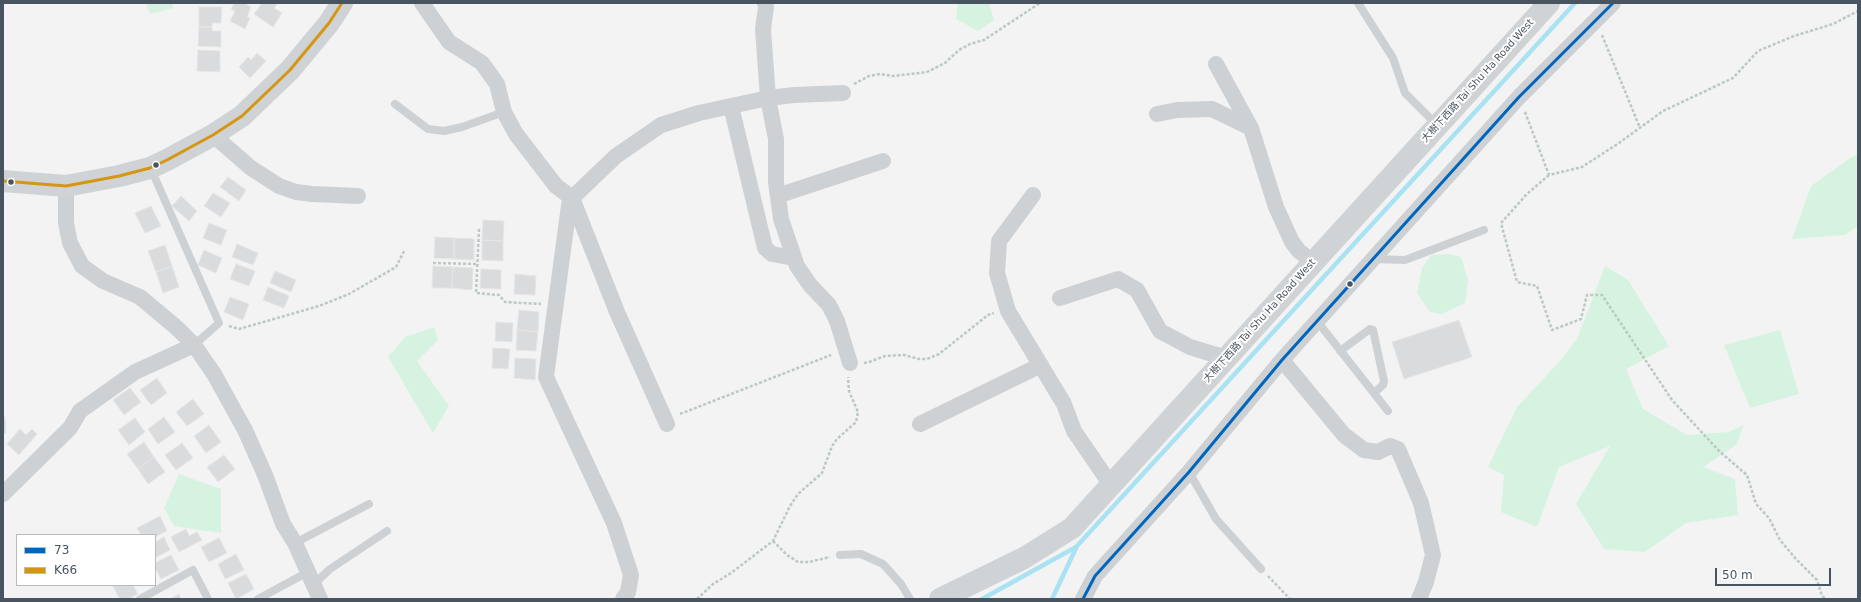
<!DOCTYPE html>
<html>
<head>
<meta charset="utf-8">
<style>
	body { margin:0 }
	#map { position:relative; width:1861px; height:602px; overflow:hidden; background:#f3f3f3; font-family:"DejaVu Sans",sans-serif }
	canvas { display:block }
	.frame { position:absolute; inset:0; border:4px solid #485561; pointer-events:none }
	.legend { position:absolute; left:16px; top:534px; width:140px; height:52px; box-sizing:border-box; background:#fff; border:1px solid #b6bbc0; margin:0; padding:5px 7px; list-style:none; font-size:12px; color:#485561 }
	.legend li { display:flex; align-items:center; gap:8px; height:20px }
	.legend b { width:20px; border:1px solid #b6bbc0 }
	.scale { position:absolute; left:1715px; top:568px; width:116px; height:18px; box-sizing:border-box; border:2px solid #485561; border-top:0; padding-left:5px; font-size:12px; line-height:14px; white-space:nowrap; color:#485561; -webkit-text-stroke:3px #fff; paint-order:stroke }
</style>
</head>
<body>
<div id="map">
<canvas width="1861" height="602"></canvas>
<div class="frame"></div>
<ul class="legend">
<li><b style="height:5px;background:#0065bd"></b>73</li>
<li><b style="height:5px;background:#d49613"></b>K66</li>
</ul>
<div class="scale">50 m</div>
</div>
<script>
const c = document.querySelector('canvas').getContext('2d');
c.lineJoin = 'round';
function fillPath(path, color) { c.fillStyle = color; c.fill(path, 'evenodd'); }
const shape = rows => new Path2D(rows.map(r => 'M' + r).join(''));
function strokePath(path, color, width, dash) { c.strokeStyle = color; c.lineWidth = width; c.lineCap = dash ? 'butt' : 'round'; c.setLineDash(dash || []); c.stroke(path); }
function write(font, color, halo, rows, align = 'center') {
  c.font = font + ' "DejaVu Sans","Noto Sans TC",sans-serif'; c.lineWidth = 4; c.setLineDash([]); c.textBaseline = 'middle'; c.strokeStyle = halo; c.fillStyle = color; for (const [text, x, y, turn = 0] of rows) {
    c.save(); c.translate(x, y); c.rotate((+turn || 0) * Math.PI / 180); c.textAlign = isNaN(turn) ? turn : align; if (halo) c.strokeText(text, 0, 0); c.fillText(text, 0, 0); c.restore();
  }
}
fillPath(shape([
	[146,3,172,3,173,8,150,14],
	[958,3,989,3,994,20,978,31,956,19],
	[1858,154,1858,226,1845,235,1792,239,1811,186,1850,158],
	[1450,254,1461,257,1468,280,1465,303,1442,314,1430,312,1417,293,1422,268,1431,255],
	[1605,266,1628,280,1669,346,1626,369,1643,409,1687,435,1728,432,1744,425,1736,445,1703,467,1735,479,1738,515,1686,523,1645,552,1604,549,1576,504,1610,446,1559,467,1537,527,1501,512,1504,475,1488,467,1517,407,1559,362,1577,339],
	[434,327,438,340,417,361,449,406,433,433,388,357,405,337],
	[1780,330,1799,394,1750,408,1724,345],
	[179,474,221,489,221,533,174,526,164,508]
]), '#d6f3e2');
strokePath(shape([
	[982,599,1076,547,1575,3],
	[1052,599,1076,548]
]), '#a9e2f3', 4.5);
const building = shape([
	[234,3,244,3,251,7,247,17,250,18,245,29,230,21,235,11,231,9,234,3],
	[262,3,274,3,277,5,274,8,282,13,273,27,254,14,262,3],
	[199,7,222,7,221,23,212,23,212,27,199,27,199,7],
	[199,27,212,27,212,31,221,31,221,47,198,46,199,27],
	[198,50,220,51,220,72,197,71,198,50],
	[257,53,266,61,250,78,239,67,248,57,251,60,257,53],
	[228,177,246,190,239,201,220,187,228,177],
	[213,193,230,203,221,217,204,206,213,193],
	[181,196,197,211,189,221,172,206,181,196],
	[151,206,161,226,145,233,135,213,151,206],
	[483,220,504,221,503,241,482,240,483,220],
	[209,223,227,230,221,245,203,238,209,223],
	[435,237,454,238,454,259,434,258,435,237],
	[454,238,474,239,474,260,454,259,454,238],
	[482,240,503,241,503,261,482,260,482,240],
	[237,244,258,253,253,265,232,257,237,244],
	[165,245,172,266,156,272,148,251,165,245],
	[204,250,222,258,216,273,198,265,204,250],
	[236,264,255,271,249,286,230,279,236,264],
	[172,266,179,287,163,293,156,272,172,266],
	[433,266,453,267,452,288,432,288,433,266],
	[453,267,473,268,472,290,452,288,453,267],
	[481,269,501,270,501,289,480,288,481,269],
	[275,271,296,280,291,292,270,283,275,271],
	[515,274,536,276,535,295,514,294,515,274],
	[268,287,289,296,284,308,263,300,268,287],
	[230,297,249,304,243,320,224,312,230,297],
	[519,310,539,312,538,332,517,330,519,310],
	[1459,320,1472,357,1404,379,1392,342,1459,320],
	[496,322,513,323,512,342,495,341,496,322],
	[517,330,538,332,536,351,516,350,517,330],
	[493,348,510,349,508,369,492,368,493,348],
	[515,358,536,359,535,380,514,378,515,358],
	[157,378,167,393,151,405,140,390,157,378],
	[130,388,141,402,124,415,113,400,130,388],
	[193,399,204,414,187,426,176,412,193,399],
	[3,417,5,417,6,433,3,433,3,417],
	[164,417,175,432,158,444,148,429,164,417],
	[135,418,145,432,129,445,118,430,135,418],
	[209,425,221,442,206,453,194,436,209,425],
	[20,429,26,435,32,429,37,434,19,455,7,444,20,429],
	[144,442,154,457,138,469,127,454,144,442],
	[182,443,193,458,176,470,165,455,182,443],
	[224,455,235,469,218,482,207,467,224,455],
	[154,457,165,472,148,484,138,469,154,457],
	[160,516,167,531,155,537,155,535,141,535,137,528,160,516],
	[186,529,189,536,197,532,202,540,179,552,171,537,186,529],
	[164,537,170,550,155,558,155,542,164,537],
	[219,538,227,553,209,562,201,547,219,538],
	[236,554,244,570,225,579,218,564,236,554],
	[171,555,179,570,161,579,155,568,155,563,171,555],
	[246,574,254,589,236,599,228,583,246,574],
	[112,585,133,585,138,594,128,599,120,599,112,585],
	[179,594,181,599,170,599,179,594]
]);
fillPath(building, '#dadbdd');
strokePath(building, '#e5e5e6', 1);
strokePath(shape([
	[1602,35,1640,128],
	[854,84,869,76,880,74,894,76,927,72,945,63,959,50,970,44,984,40,1040,3],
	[1525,112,1549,175,1582,167,1619,143,1663,111,1733,78,1758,51,1794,36,1833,24,1858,11],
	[1549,175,1527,194,1501,223,1517,282,1537,286,1552,330,1581,319,1587,295,1602,295,1672,400,1719,451,1747,475,1756,504,1769,518,1780,540,1796,559,1817,580,1822,596,1826,599],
	[479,229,476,293,499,295,505,302,541,304],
	[433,263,477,264],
	[229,326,239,329,319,306,349,294,396,267,404,251],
	[864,363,869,362,885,356,904,355,919,359,927,359,939,354,988,315,994,313],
	[680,414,831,355],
	[773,541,787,555,798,562,809,562,830,557],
	[1268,576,1290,599],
	[697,599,713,584,731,573,773,541,790,506,798,494,822,473,832,446,837,439,856,422,858,412,849,391,848,377]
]), '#bbc8c4', 2.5, [3, 2]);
strokePath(shape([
	[1358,3,1393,58,1405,93,1437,125],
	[395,104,428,129,444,131,462,127,504,112],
	[151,169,219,323,194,345],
	[1373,259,1405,260,1484,230],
	[1317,321,1388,411],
	[1340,351,1370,329,1373,330,1384,381,1383,385,1374,393],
	[1189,472,1216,519,1261,569],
	[295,543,369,504],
	[840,555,861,554,883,564,901,584,910,599],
	[314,584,330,569,387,531],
	[140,599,193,570,208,599],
	[258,599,308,572]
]), '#ced1d4', 8);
strokePath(shape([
	[422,3,449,42,482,63,497,84,504,112,516,134,556,186,572,198,617,312,667,424],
	[765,3,766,7,763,29,768,98,776,139,776,182,781,219,797,266,810,285,829,305,837,321,850,363],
	[1216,64,1251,128,1276,207,1292,242,1299,251,1313,262],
	[731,106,765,248,772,254,794,258],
	[1157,114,1177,110,1212,109,1251,128],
	[213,135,251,168,279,186,296,192,312,194,358,196],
	[66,186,66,223,70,243,82,266,103,281,140,297,177,328,194,345,214,374,245,430,265,475,283,524,295,543,320,599],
	[777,191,783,194,883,161],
	[1033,195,999,241,997,273,1008,311,1064,404,1074,431,1111,485],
	[570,198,546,377,614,523,631,575,628,592,623,599],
	[572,198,616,156,661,125,699,113,768,98,794,95,843,93],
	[1060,298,1118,279,1137,290,1160,331,1190,347,1226,358],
	[1282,360,1344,435,1364,450,1378,452,1390,446,1398,449,1421,503,1433,555,1426,582,1419,599],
	[920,424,1041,365],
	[3,494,70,428,80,411,135,372,194,345],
	[1083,599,1095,576,1189,472,1282,360,1519,97,1613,3]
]), '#ced1d4', 16);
strokePath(shape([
	[3,181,66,186,119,176,150,168,167,160,213,135,242,116,290,70,329,23,342,3],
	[940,599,1024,558,1072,528,1549,3]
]), '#d0d3d5', 22);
strokePath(shape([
	[1083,599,1095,576,1189,472,1282,360,1519,97,1613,3]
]), '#0065bd', 3);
strokePath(shape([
	[3,181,66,186,119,176,150,168,167,160,213,135,242,116,290,70,329,23,342,3]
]), '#d49613', 3);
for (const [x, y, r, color] of [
	[156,165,3.5,"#485561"],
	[11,182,3.5,"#485561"],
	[1350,284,3.5,"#485561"]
]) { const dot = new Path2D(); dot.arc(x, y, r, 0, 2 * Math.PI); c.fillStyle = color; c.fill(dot); strokePath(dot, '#fff', 1.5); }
write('10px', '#485561', '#fff', [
	["大樹下西路 Tai Shu Ha Road West",1478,81,-48],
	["大樹下西路 Tai Shu Ha Road West",1260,321,-48]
]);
</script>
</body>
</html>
